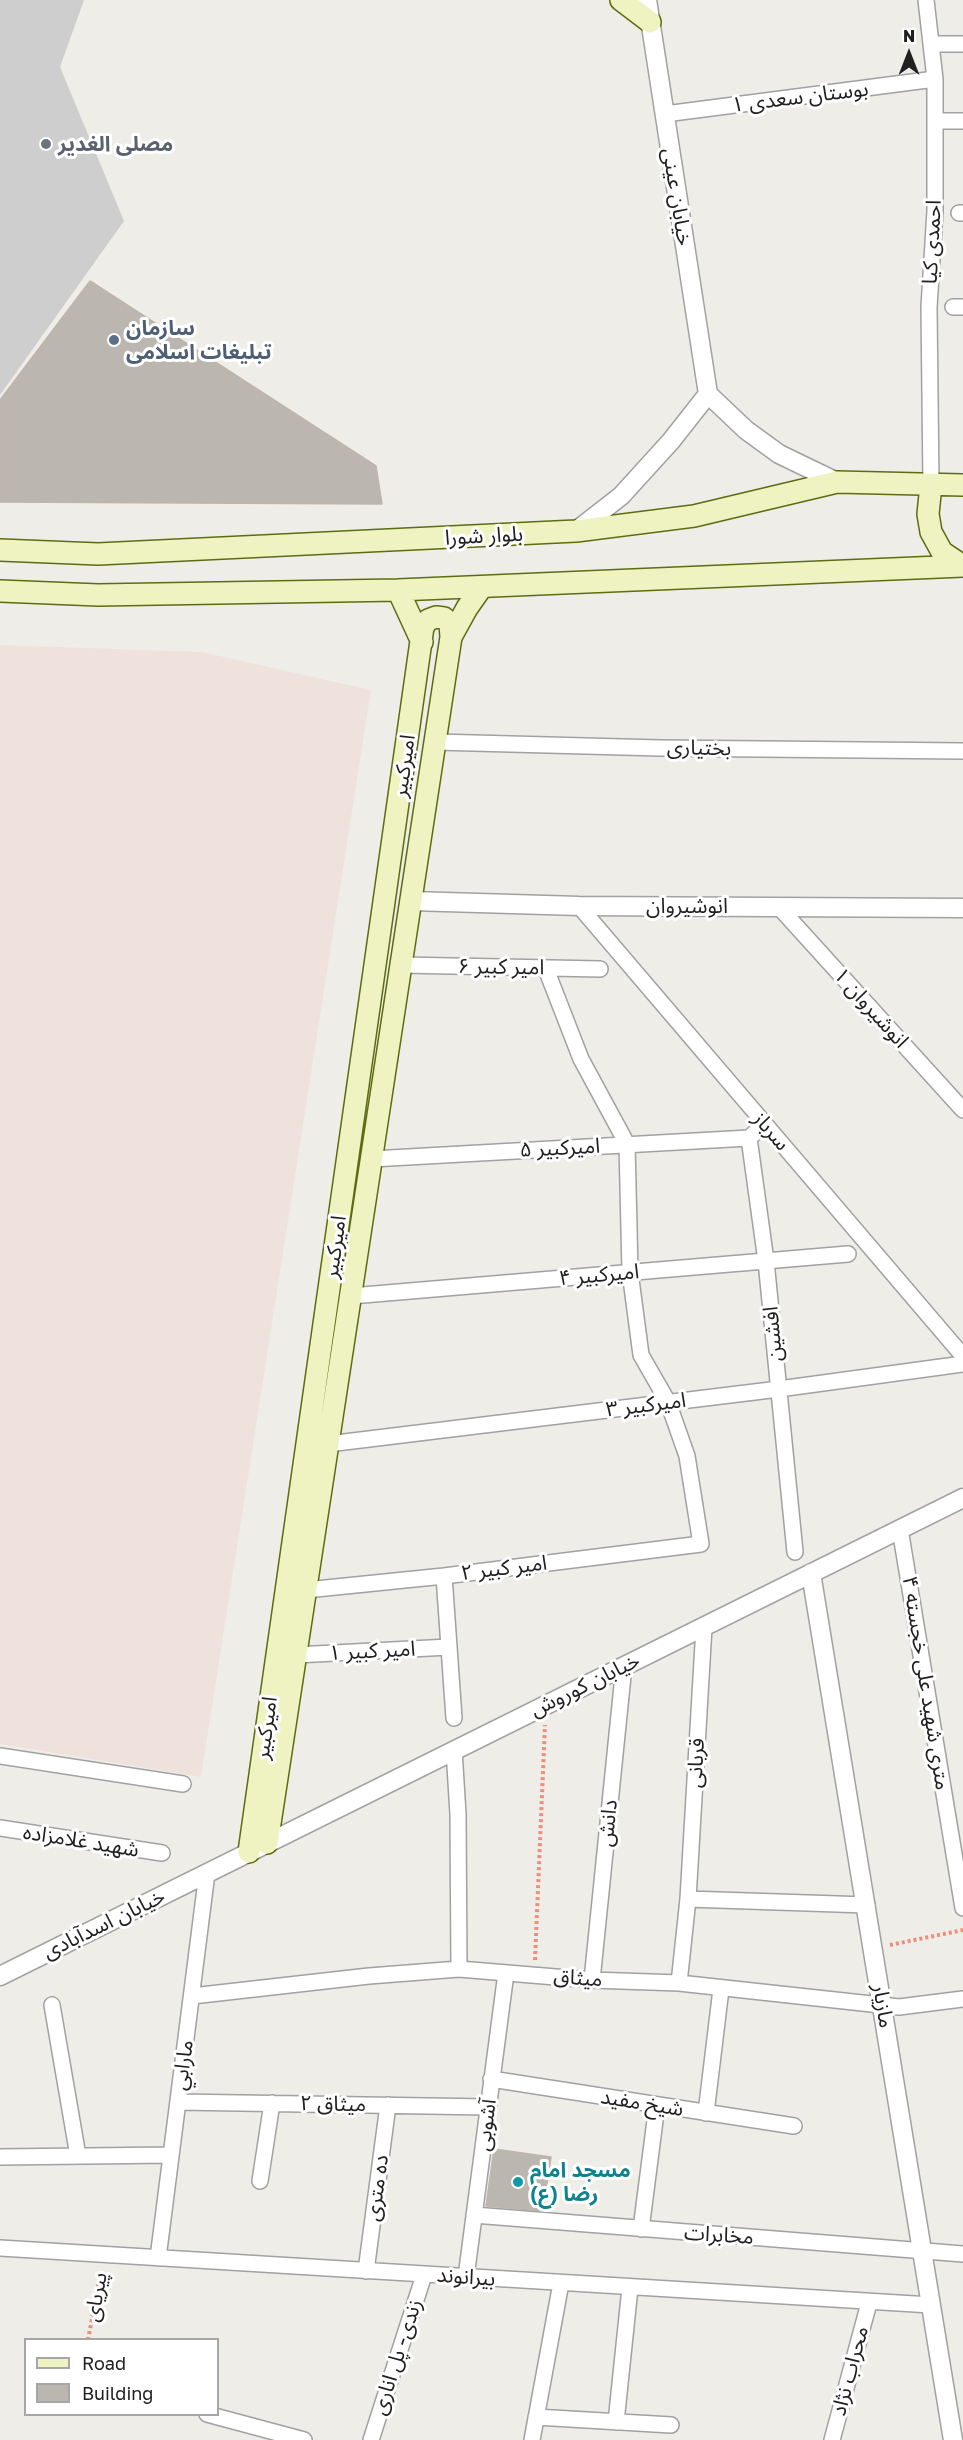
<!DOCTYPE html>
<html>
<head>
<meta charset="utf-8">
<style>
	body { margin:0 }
	#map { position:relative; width:963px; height:2440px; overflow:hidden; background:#efede7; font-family:"Golos Text",sans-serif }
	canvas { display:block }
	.legend { position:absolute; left:24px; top:2338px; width:195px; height:78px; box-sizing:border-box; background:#fff; border:2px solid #a6a6a6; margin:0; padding:8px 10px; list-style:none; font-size:18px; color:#202020 }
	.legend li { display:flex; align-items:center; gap:12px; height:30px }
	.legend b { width:30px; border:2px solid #a6a6a6 }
	.north { position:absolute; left:879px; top:24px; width:60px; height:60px; -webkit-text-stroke:4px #fff; paint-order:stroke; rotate:0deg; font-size:16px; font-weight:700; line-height:24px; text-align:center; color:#202020 }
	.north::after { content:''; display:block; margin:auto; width:21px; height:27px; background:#202020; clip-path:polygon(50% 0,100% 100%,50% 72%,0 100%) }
</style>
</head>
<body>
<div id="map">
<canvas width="963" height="2440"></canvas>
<ul class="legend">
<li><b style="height:8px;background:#eef3c1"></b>Road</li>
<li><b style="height:16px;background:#bcb6b0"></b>Building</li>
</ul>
<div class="north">N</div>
</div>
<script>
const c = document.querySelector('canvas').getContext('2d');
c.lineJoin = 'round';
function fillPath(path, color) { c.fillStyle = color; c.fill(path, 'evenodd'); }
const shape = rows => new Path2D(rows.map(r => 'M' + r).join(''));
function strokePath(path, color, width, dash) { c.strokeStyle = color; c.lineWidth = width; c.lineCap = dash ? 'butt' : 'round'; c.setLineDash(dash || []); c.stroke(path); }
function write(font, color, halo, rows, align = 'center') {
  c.font = font + ' "Golos Text","Noto Sans Arabic",sans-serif'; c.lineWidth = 6; c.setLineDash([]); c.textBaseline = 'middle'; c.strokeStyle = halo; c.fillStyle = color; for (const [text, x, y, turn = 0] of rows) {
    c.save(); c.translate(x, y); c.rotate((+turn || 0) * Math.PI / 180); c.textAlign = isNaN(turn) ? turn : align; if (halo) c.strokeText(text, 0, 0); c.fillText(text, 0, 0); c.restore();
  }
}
fillPath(shape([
	[0,0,84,0,60,67,124,221,0,395]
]), '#cecece');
fillPath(shape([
	[0,645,202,652,371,690,201,1777,0,1744]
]), '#efe2dc');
const building = shape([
	[90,281,376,466,382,504,0,502,0,400,90,281],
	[494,2149,551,2157,543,2211,486,2206,494,2149]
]);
fillPath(building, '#bcb6b0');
strokePath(building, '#bfb5ab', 1.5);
const minor = shape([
	[926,0,935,79,935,211,929,307,931,485],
	[931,44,963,44],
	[665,114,935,79],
	[935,121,963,121],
	[959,213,963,213],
	[953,307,963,307],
	[436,742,660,748,963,751],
	[579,906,963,1356],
	[778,906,963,1110],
	[402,965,600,969],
	[765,1124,749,1138,766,1261,795,1552],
	[372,1159,749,1138],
	[351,1296,848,1254],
	[328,1444,779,1389,963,1364],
	[900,1529,963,1908],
	[444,1576,454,1718],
	[306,1590,444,1576,701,1544,687,1456,668,1402,641,1355,630,1272,627,1144,581,1059,546,969],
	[704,1627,688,1899,867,1905],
	[296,1655,449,1647],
	[454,1750,458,1814,459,1969],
	[0,1756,183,1784],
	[0,1828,162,1853],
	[592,1980,624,1666],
	[679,1983,688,1899],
	[192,1996,369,1976,459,1969,592,1980,679,1983,899,2007,963,1999],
	[52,2005,78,2156],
	[491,2079,794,2126],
	[178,2102,489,2107],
	[706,2113,721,1989],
	[0,2157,171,2155],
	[260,2181,272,2103],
	[474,2215,963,2254],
	[641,2229,657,2105],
	[0,2248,931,2305],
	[158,2258,207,1873],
	[366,2271,388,2105],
	[466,2277,506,1973],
	[207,2414,304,2440],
	[536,2417,671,2425],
	[616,2422,630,2288],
	[371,2440,424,2275],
	[532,2440,561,2283],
	[832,2440,869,2303]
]);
const tertiary = shape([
	[647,0,708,394],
	[708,394,746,430,779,454,837,482],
	[576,531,621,496,671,441,708,394],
	[411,901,579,906,963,908],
	[811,1573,953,2440],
	[0,1976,963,1498]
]);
const secondary = shape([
	[621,0,650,22],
	[931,485,928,514,931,532,942,552,963,566],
	[0,550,98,554,576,531,694,516,837,482,963,485],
	[398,590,422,642],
	[0,591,98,595,398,590,963,566],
	[451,637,467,608,481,588],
	[249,1852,423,627,428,620,436,617,444,618,450,624,451,637,267,1843]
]);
strokePath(minor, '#a1a1a1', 18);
strokePath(tertiary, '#a1a1a1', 21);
strokePath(secondary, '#5d6c11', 24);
strokePath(shape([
	[890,1945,963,1930],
	[535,1960,545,1725],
	[88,2340,101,2270]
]), '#eb8e7c', 4, [3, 3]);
strokePath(minor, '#fff', 15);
strokePath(tertiary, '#fff', 18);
strokePath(secondary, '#eef3c1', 21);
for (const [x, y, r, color] of [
	[46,144,6,"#6b7280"],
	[114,340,6,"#5c6f8a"],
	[518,2182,6,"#0f9aa8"]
]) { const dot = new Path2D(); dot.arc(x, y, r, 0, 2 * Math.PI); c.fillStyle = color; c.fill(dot); strokePath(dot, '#fff', 2); }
write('21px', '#202020', '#fff', [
	["بوستان سعدی ۱",800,97,-7],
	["خیابان عینی",677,197,81],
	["احمدی کیا",932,242,-87],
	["بلوار شورا",484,536,-3],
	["بختیاری",699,748,1],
	["امیرکبیر",404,766,-82],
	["انوشیروان",687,906],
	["امیر کبیر ۶",501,967,1],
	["انوشیروان ۱",871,1008,48],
	["سرباز",771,1131,49],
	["امیرکبیر ۵",560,1148,-3],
	["امیرکبیر",335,1247,-82],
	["امیرکبیر ۴",599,1275,-5],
	["افشین",773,1334,-95],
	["امیرکبیر ۳",646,1405,-7],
	["امیر کبیر ۲",504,1568,-7],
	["امیر کبیر ۱",372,1651,-3],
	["۴ متری شهید علی خجسته",926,1683,81],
	["خیابان کوروش",585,1685,-26],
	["امیرکبیر",266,1728,-82],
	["قربانی",696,1763,-87],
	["دانش",608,1823,-84],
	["شهید غلامزاده",81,1841,9],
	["خیابان اسدآبادی",104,1924,-26],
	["میثاق",578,1978,4],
	["مازیار",883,2006,81],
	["مارابي",183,2065,-82],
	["شیخ مفید",642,2103,9],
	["میثاق ۲",333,2104,1],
	["آشوبی",486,2125,-83],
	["ده متری",377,2188,-82],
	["مخابرات",719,2235,4],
	["بیرانوند",466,2277,4],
	["پیریای",96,2297,-80],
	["زندی- پل اناری",397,2357,-72],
	["محراب نژاد",850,2371,-75]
]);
write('bold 21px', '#5b616d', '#fff', [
	["مصلی الغدیر",58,144]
], 'left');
write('bold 21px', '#4e5e75', '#fff', [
	["سازمان",126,328],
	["تبلیغات اسلامی",126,352]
], 'left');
write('bold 21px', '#0d838f', '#fff', [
	["مسجد امام",530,2170],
	["رضا (ع)",530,2194]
], 'left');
</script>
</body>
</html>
